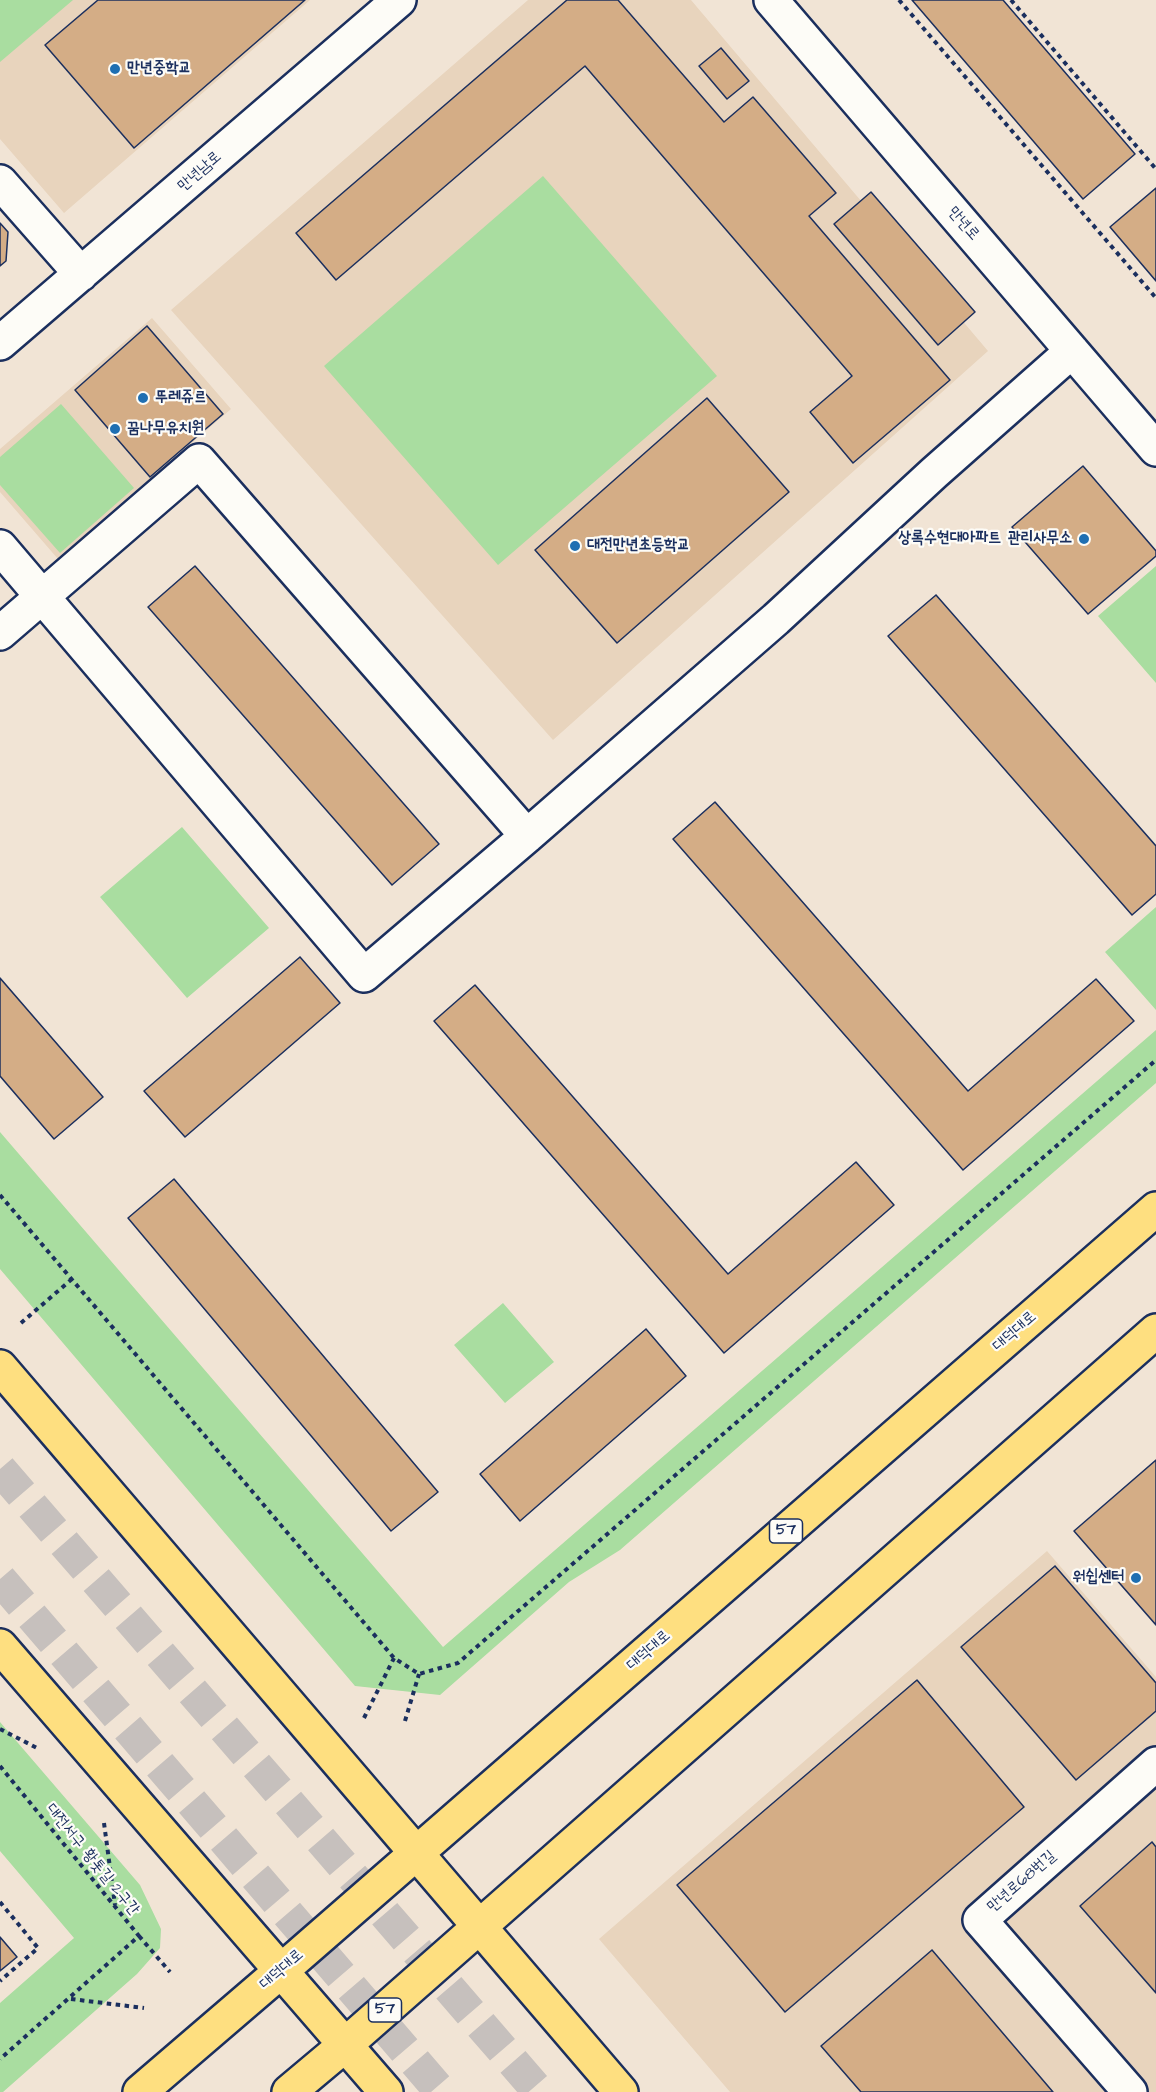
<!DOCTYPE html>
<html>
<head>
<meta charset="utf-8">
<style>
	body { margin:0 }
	canvas { display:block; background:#f1e4d5 }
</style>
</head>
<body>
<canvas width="1156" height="2092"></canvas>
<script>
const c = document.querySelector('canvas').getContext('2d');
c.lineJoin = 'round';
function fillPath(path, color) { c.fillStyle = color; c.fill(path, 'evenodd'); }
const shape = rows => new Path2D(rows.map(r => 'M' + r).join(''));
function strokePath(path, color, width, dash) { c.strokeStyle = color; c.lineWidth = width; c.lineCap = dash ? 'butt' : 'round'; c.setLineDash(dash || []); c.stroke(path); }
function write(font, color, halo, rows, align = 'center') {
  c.font = font + ' "Architects Daughter","Poor Story",sans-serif'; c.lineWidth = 4.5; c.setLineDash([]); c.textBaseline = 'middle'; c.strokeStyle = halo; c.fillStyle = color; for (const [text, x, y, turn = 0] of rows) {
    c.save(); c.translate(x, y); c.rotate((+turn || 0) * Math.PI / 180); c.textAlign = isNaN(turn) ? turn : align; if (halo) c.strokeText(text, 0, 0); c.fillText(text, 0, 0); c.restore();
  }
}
fillPath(shape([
	[0,0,310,0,64,213,0,139],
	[528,0,691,0,988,351,553,740,171,310],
	[152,318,231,409,58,559,0,492,0,449],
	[1047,1551,1156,1677,1156,2092,730,2092,599,1939]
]), '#e8d4bd');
fillPath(shape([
	[0,0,73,0,0,62],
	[543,176,717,376,498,565,324,366],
	[61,404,134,488,60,553,0,485,0,457],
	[1156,566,1156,683,1098,616],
	[182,827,269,928,187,998,100,897],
	[1156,907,1156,1010,1105,952],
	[1156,1030,1156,1083,620,1550,569,1582,440,1695,355,1686,0,1269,0,1132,443,1647],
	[503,1303,554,1362,505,1403,454,1345],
	[0,1722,140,1885,161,1929,160,1948,137,1974,3,2092,0,2092,0,2003,74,1938,0,1851]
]), '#a9dda0');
const building = shape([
	[98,0,305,0,134,148,45,45,98,0],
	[567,0,618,0,724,122,753,97,836,193,809,216,950,380,853,463,810,412,852,376,585,66,336,280,296,233,567,0],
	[912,0,1003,0,1135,154,1083,199,912,0],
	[721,48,749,81,727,99,699,66,721,48],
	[1156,188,1156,281,1110,227,1156,188],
	[871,192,975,312,938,345,834,224,871,192],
	[0,223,8,232,6,261,0,266,0,223],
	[147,326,223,414,150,477,75,390,147,326],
	[707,398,789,492,617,643,535,550,707,398],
	[1083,466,1156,551,1156,556,1088,614,1012,527,1083,466],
	[195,566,439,844,392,885,148,607,195,566],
	[936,595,1156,846,1156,894,1132,915,888,636,936,595],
	[715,802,968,1091,1096,979,1134,1021,963,1170,673,839,715,802],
	[300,957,340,1003,185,1137,144,1091,300,957],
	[0,978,103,1097,54,1139,0,1076,0,978],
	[475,985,728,1274,856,1162,894,1205,724,1353,434,1021,475,985],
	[174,1179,438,1492,391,1531,128,1218,174,1179],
	[646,1329,686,1376,520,1521,480,1474,646,1329],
	[1156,1460,1156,1625,1074,1531,1156,1460],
	[1055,1566,1156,1683,1156,1711,1076,1780,961,1647,1055,1566],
	[917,1680,1024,1807,785,2012,677,1885,917,1680],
	[1152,1842,1156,1847,1156,1993,1080,1906,1152,1842],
	[0,1937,17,1957,0,1971,0,1937],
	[932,1950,1053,2092,861,2092,821,2046,932,1950]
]);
fillPath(building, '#d4ad86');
strokePath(building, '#1b2f5e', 1.5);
strokePath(shape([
	[0,1469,539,2092],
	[0,1579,441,2092]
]), '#c6c0bd', 33, [33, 16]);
const minor = shape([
	[771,0,1156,449],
	[0,182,81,274],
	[0,343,399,0],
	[0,547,364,975,527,836,776,619,934,473,1072,351],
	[0,633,199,461,527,836],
	[1130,2092,980,1920,1156,1764]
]);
const major = shape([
	[0,1367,621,2092],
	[0,1646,386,2092],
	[140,2092,281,1971,1156,1209],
	[289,2092,345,2045,1156,1331]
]);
strokePath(minor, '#1b2f5e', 38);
strokePath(major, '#1b2f5e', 38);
strokePath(shape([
	[899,0,1156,298],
	[1011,0,1156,169],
	[0,1195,394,1658,419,1674,458,1663,1156,1060],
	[21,1323,72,1279],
	[364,1718,394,1658],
	[405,1721,419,1674],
	[0,1729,39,1749],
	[0,1766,139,1936,0,2059],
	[104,1823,115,1905],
	[0,1902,38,1948,0,1981],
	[139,1936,170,1972],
	[71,1999,144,2008]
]), '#1b2f5e', 4, [4.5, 4.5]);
strokePath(minor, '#fdfcf7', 33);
strokePath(major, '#fedf80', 33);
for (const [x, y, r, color] of [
	[115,69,6,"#1f6fb2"],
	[143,398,6,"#1f6fb2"],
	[115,429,6,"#1f6fb2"],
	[1084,539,6,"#1f6fb2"],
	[575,546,6,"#1f6fb2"],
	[1136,1578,6,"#1f6fb2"]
]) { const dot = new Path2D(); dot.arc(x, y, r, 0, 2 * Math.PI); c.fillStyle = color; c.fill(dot); strokePath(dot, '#fdfcf7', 2); }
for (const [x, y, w] of [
	[786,1531,33],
	[385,2010,33]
]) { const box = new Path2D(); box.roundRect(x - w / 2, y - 12, w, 24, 4.5); c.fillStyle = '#fdfcf7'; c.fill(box); strokePath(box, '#1b2f5e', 1.5); }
write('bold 15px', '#1b2f5e', null, [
	["57",786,1531],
	["57",385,2010]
]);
write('bold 16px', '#1b2f5e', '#fdfcf7', [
	["만년중학교",127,69],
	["뚜레쥬르",155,398],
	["꿈나무유치원",127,429],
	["상록수현대아파트 관리사무소",1072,539,"right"],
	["대전만년초등학교",587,546],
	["워쉽센터",1124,1578,"right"]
], 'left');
write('16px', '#1b2f5e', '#fdfcf7', [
	["만년남로",200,172,-41],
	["만년로",963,224,49],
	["대덕대로",1015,1332,-41],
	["대덕대로",649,1651,-41],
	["대전서구 황톳길 2구간",92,1860,51],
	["만년로68번길",1022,1882,-41],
	["대덕대로",282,1970,-41]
]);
</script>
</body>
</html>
